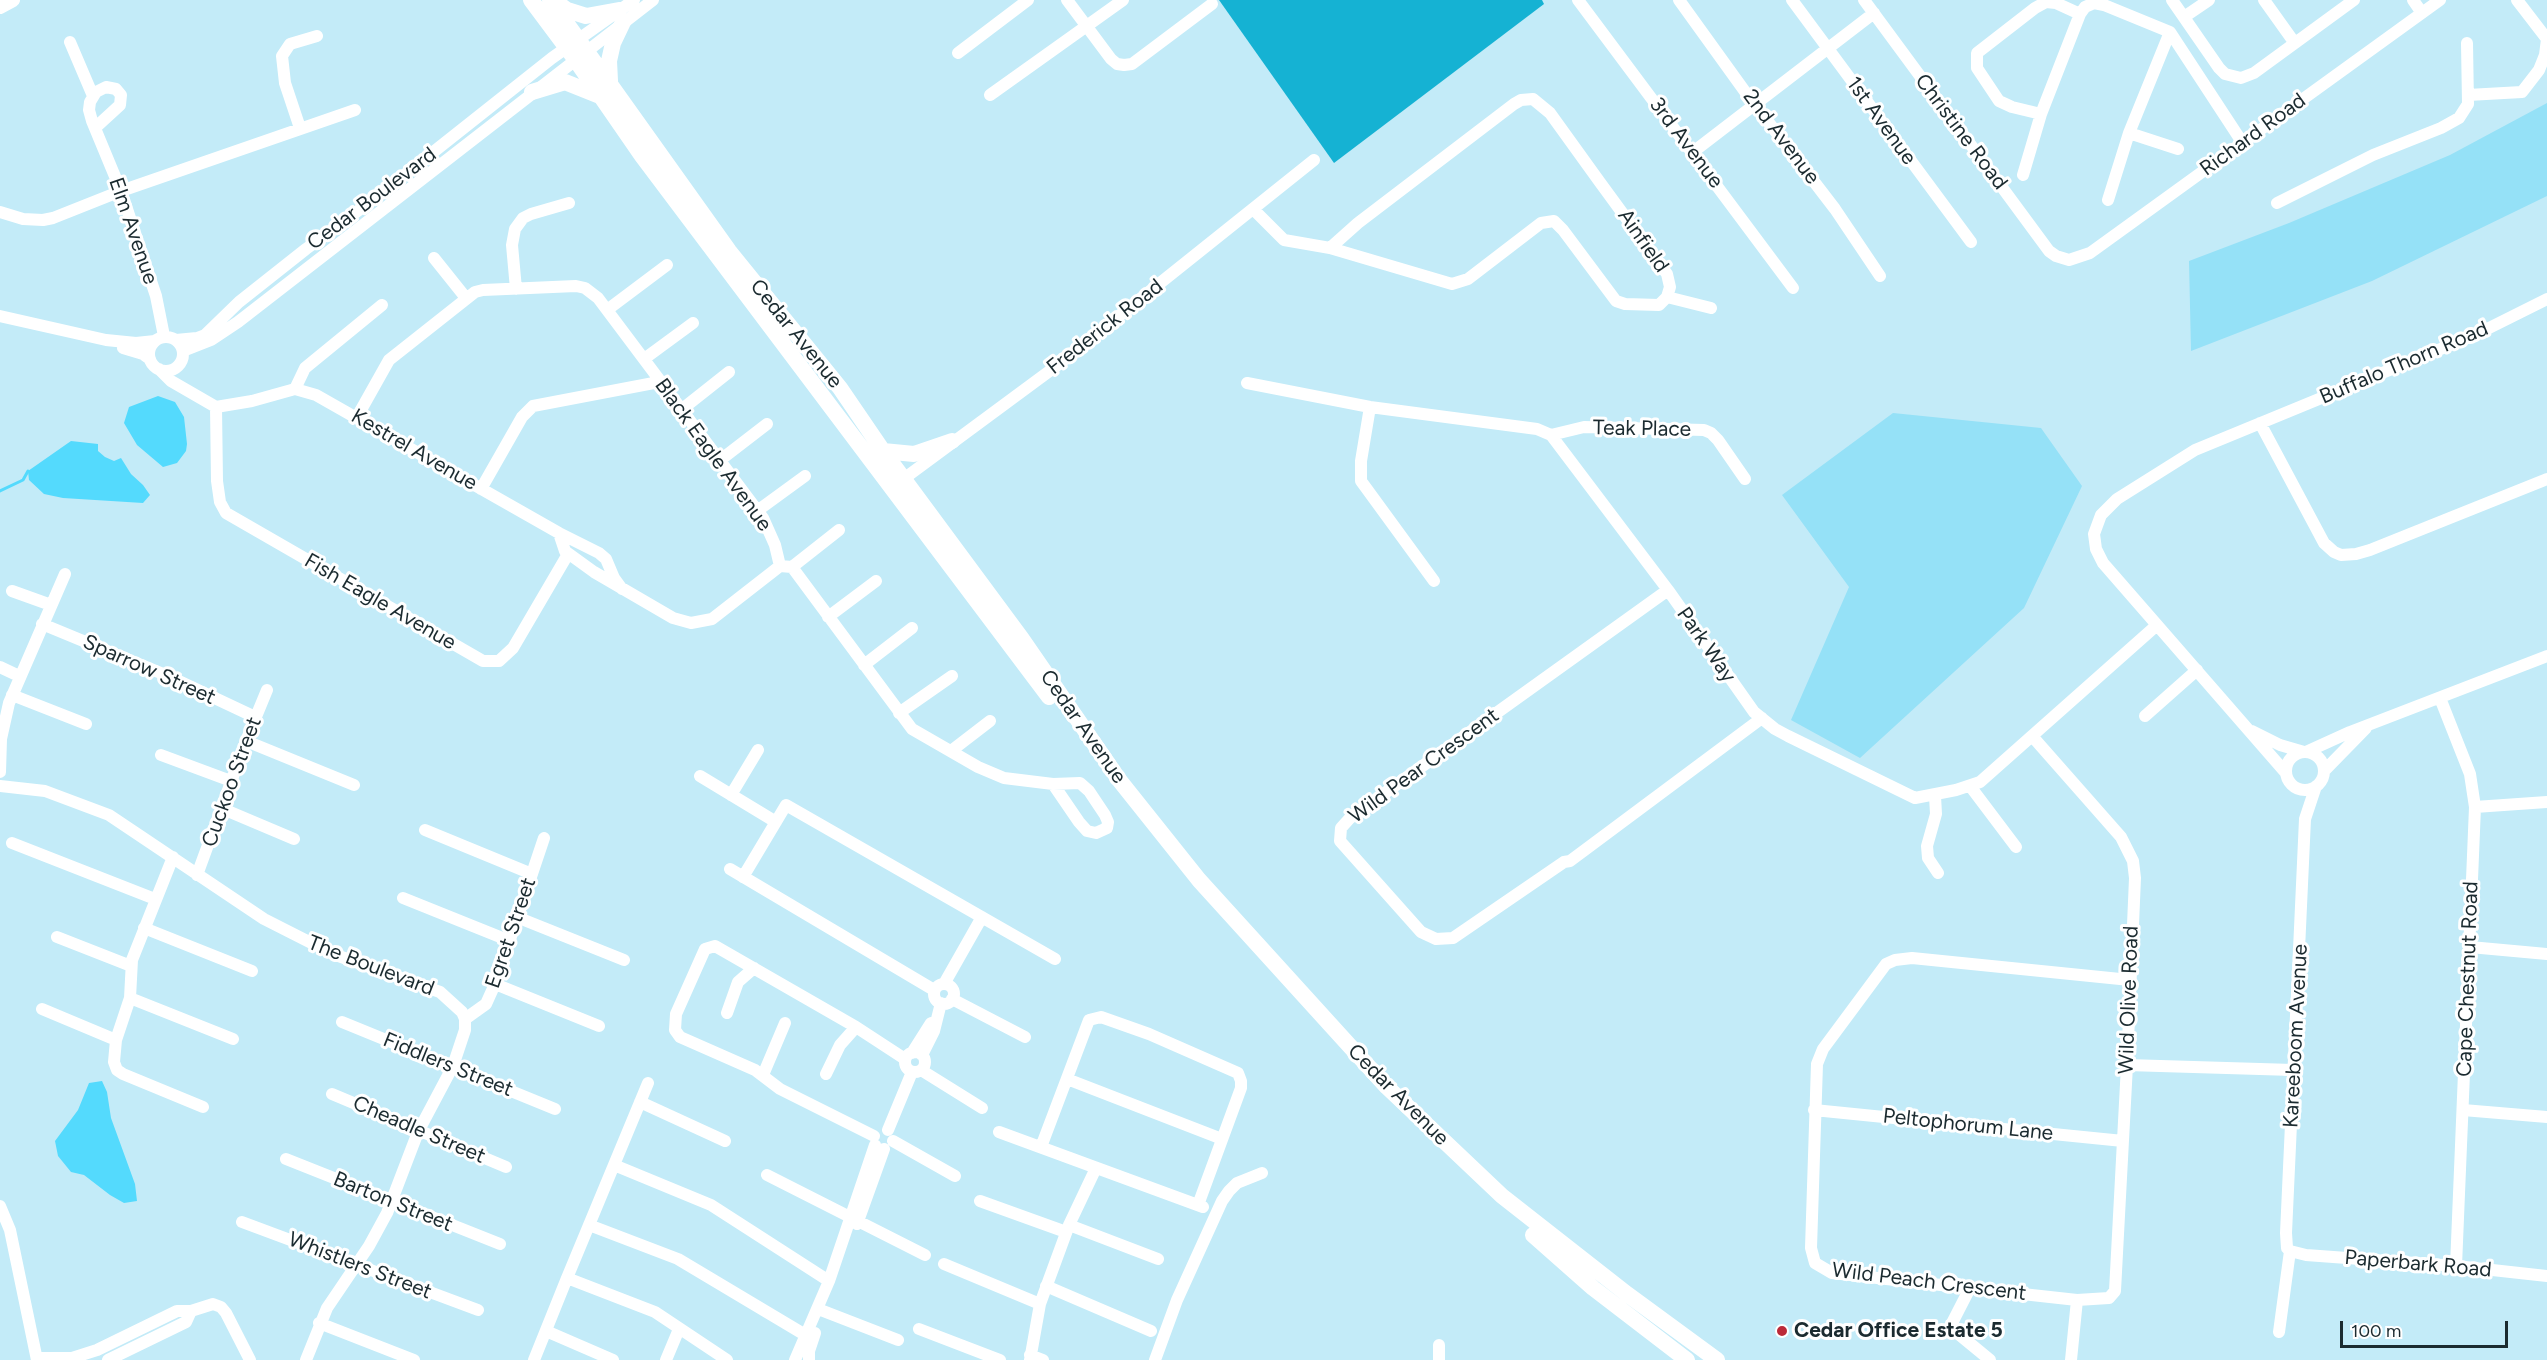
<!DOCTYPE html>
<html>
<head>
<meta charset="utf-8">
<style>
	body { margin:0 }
	#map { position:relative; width:2547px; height:1360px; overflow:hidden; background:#c3ebf8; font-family:Figtree,sans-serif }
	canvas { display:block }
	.scale { position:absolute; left:2340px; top:1321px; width:168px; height:27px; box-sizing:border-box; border:3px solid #1b2b30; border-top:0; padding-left:8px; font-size:18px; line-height:21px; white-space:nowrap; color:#1b2b30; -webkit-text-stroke:4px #fff; paint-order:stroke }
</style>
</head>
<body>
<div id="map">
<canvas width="2547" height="1360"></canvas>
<div class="scale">100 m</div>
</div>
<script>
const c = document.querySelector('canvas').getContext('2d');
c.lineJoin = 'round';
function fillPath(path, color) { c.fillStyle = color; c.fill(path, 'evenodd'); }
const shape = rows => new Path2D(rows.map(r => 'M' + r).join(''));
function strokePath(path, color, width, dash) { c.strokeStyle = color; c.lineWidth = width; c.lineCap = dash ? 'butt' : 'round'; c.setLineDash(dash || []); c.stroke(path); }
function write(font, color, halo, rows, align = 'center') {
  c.font = font + ' Figtree,sans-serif'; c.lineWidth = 6; c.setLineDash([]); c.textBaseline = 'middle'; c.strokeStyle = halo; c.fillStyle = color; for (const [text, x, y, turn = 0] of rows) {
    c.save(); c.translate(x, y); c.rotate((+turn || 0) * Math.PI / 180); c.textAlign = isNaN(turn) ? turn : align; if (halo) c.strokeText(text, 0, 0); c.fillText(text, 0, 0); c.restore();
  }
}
fillPath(shape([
	[2547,103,2547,196,2372,281,2191,351,2189,261,2289,223,2450,155],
	[1893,413,2041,428,2082,486,2024,608,1860,758,1791,720,1849,587,1782,495]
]), '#95e1f7');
fillPath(shape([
	[1219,0,1542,0,1544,4,1334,163]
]), '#15b2d3');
fillPath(shape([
	[158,396,175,402,184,417,187,444,186,451,177,463,163,467,137,445,124,423,129,407],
	[71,441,98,444,98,451,105,457,114,461,121,458,131,474,143,485,150,495,143,503,63,498,44,494,29,480,28,471],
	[102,1081,107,1092,111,1118,135,1184,137,1201,124,1203,110,1195,84,1175,71,1172,58,1156,55,1141,78,1110,89,1083]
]), '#54dafd');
strokePath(shape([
	[0,491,23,480,28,471]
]), '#54dafd', 3);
strokePath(shape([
	[1067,0,1111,59,1117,64,1124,65,1132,64,1212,4],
	[1578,0,1793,288],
	[1679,0,1746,93,1835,209,1880,276],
	[1792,0,1971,242],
	[1864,0,2049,251,2056,256,2069,260,2090,253,2440,0],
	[2172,0,2219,68,2225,74,2241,78,2254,73,2354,0],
	[2264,0,2294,42],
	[2413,0,2422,13],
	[2184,17,2209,0],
	[70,42,93,96],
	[958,53,1028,0],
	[990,95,1123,0],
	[2468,95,2522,92,2539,70,2545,55,2547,39,2517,0],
	[2041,114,2012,107,1999,101,1977,68,1977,53,2035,8,2046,2,2056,3,2080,14],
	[96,127,120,105,121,95,116,89,106,87,96,92,90,102,89,110,92,121,121,191,156,296,164,336],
	[300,128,285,83,282,56,290,44,317,36],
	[2129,133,2178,149],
	[1693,152,1874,13],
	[2023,175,2041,114,2080,14,2085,7,2094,3,2104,5,2170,32,2242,142],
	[2108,200,2129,133,2170,32],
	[2277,203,2373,155,2441,128,2459,118,2468,104,2467,43],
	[1253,209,1284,240,1330,248,1452,284,1468,279,1541,223,1554,221,1563,230,1616,301,1625,304,1659,305,1667,297,1670,287,1667,274,1599,181,1550,113,1533,99,1521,100,1514,104,1358,223,1330,248],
	[0,212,23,219,43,220,53,218,121,191,355,110],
	[434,258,466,298],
	[516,289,512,245,515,229,523,218,531,214,569,203],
	[1667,297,1711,308],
	[607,310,667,265],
	[0,316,106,340,136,343,155,341],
	'149 354a17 17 0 1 1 34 0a17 17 0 1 1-34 0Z',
	[176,340,197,338,205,335,239,302,306,249,374,199,552,58,634,0],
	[123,348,143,354,150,359],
	[183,351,211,340,238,322,653,0],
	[644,359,693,323],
	[159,369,171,381,216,407,252,401,295,389,316,395,559,533,599,553,606,559,614,578,622,589],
	[1247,383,1370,407,1537,429,1551,435,1668,590,1754,712,1775,729,1788,736,1915,798,1956,790,1980,782,2157,625],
	[295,389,305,368,382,305],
	[216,407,217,481,220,502,226,513,483,661,499,661,513,648,568,554],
	[1370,407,1361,461,1361,481,1434,581],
	[681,410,729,372],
	[357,417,389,360,475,292,483,290,576,286,585,288,598,298,763,518,775,545,780,566],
	[2260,423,2324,543,2334,552,2341,555,2356,554,2370,550,2547,479],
	[1551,435,1584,427,1704,430,1711,433,1718,440,1745,479],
	[719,461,767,424],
	[898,483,1055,367,1314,160],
	[481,489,522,417,533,406,659,382],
	[757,511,805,476],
	[559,533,565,551,594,572,673,618,691,623,712,619,780,566],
	[780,566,792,567,912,729,978,767,1004,778,1053,784,1080,783,1089,791,1105,815,1108,822,1107,828,1096,833,1087,831,1079,822,1053,784],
	[792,567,839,530],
	[1668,590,1350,818,1341,828,1340,841,1421,932,1436,939,1453,938,1564,862,1570,861,1762,718],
	[12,591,51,605],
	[828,617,876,581],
	[42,624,168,676,255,717],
	[864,665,912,628],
	[0,667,19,676],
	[12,695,86,724],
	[2440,698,2470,774,2475,807,2456,1266],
	[899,713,952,676],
	[2145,716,2197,670],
	[2252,731,2280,745,2304,752],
	[2032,736,2121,837,2133,861,2135,878,2127,1065,2115,1291,2109,1298,2077,1300,1832,1273,1815,1263,1811,1248,1817,1064,1823,1049,1886,964,1895,960,1912,958,2130,980],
	[246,741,354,785],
	[951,751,990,721],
	[2306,752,2350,732,2547,656],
	'2286 771a19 19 0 1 1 38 0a19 19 0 1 1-38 0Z',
	[161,755,231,781],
	[2324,771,2366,728],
	[0,772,1,739,9,703,65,574],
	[2286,773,2103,563,2096,549,2094,534,2101,515,2117,499,2195,450,2477,334,2547,299],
	[700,776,776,822],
	[0,786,45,791,109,815,264,919,333,954,440,992,462,1012,465,1019,465,1030,453,1066,418,1132,387,1213,369,1246,327,1308,306,1360],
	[1970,786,2016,847],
	[731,795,758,750],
	[1935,796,1936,814,1927,846,1928,858,1938,873],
	[2475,807,2547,802],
	[223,809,294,839],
	[425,830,532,874],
	[12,843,155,899],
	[173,857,132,960,130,998,116,1040,114,1062,117,1070,123,1074,203,1107],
	[730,869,934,990],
	[197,875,246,741,267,690],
	[743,877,786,805,1055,959],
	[403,898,510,941],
	[519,918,624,960],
	[144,928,252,971],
	[57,937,131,966],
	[2470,947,2547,954],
	[495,984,599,1026],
	[944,984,982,917],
	'934 994a10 10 0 1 1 20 0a10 10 0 1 1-20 0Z',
	[130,998,233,1039],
	[952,999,1025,1037],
	[42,1009,116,1040],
	[727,1013,738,982,754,968],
	[465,1019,486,1004,495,984,544,838],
	[342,1022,555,1109],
	'905 1062a10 10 0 1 1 20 0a10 10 0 1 1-20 0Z',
	[912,1053,931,1023],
	[922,1055,934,1031,941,1003],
	[2127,1065,2293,1070],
	[921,1070,982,1108],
	[826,1074,840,1045,856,1027],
	[763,1075,785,1023],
	[1067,1079,1222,1139],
	[648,1083,567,1278,655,1312,727,1360],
	[332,1094,506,1167],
	[640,1102,725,1141],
	[1814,1110,2123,1141],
	[2463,1110,2547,1117],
	[888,1130,912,1072],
	[999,1132,1203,1207],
	[874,1136,780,1089,755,1070,680,1037,675,1030,676,1014,705,949,715,946,856,1027,905,1059],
	[893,1141,955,1176],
	[1041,1147,1089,1020,1101,1017,1149,1034,1238,1073,1241,1081,1241,1088,1198,1205],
	[286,1159,500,1244],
	[614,1165,711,1205,829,1281],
	[767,1175,925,1255],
	[980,1201,1066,1232],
	[0,1206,10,1230,37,1360],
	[242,1222,478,1310],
	[857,1224,884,1149],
	[589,1225,678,1259,812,1339],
	[1069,1225,1158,1259],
	[2290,1251,2287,1248,2286,1233,2305,819,2316,786],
	[2290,1251,2306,1255,2456,1266,2547,1276],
	[944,1264,1040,1304],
	[1046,1286,1151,1331],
	[1970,1288,1950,1327,1990,1360],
	[818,1309,898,1340],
	[319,1323,414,1360],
	[919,1329,1000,1360],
	[546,1331,613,1360],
	[2279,1332,2290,1251],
	[1439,1345,1439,1360],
	[1030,1355,1043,1360],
	[37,1358,72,1358,97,1350,177,1311,191,1311,213,1304,221,1307,226,1313,250,1360],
	[108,1360,186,1322,191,1311],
	[534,1360,567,1278],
	[666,1360,679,1329],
	[795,1360,829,1281,875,1145],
	[809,1360,809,1351,815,1333],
	[1030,1360,1040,1304,1069,1225,1096,1168],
	[1155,1360,1177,1300,1222,1201,1229,1191,1237,1183,1262,1173],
	[2071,1360,2077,1300]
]), '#fff', 12);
strokePath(shape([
	[0,7,13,0]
]), '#fff', 14);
strokePath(shape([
	[531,0,575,59,642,156,1049,697],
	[550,0,729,251,840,388,883,451,1022,639,1120,781,1199,880,1387,1087,1502,1196,1627,1294,1717,1360],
	[556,2,567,10,586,16,619,10],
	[610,81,609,61,613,43,623,22],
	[532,92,565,82,600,96],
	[883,451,914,454,952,441],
	[1533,1235,1593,1288,1687,1360]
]), '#fff', 16);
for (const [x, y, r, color] of [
	[1782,1331,6,"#bb2a39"]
]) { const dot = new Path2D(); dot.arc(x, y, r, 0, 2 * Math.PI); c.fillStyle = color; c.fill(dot); strokePath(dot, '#fff', 2); }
write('21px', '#1b2b30', '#fff', [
	["1st Avenue",1881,121,54],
	["Christine Road",1961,132,53],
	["Richard Road",2253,135,-36],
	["2nd Avenue",1781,137,53],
	["3rd Avenue",1686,143,53],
	["Cedar Boulevard",372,199,-37],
	["Elm Avenue",133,231,71],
	["Ainfield",1643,241,55],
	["Frederick Road",1105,327,-38],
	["Cedar Avenue",796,334,51],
	["Buffalo Thorn Road",2404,363,-23],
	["Teak Place",1642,429,1],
	["Kestrel Avenue",414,450,30],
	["Black Eagle Avenue",713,455,54],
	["Fish Eagle Avenue",380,602,30],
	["Park Way",1706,645,55],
	["Sparrow Street",149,670,24],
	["Cedar Avenue",1083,727,55],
	["Wild Pear Crescent",1424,766,-36],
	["Cuckoo Street",232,782,-70],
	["Egret Street",511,933,-71],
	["The Boulevard",371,966,21],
	["Cape Chestnut Road",2468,979,-88],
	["Wild Olive Road",2129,1000,-88],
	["Kareeboom Avenue",2296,1036,-87],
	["Fiddlers Street",448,1065,22],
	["Cedar Avenue",1398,1095,45],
	["Peltophorum Lane",1968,1125,6],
	["Cheadle Street",419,1130,23],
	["Barton Street",393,1202,22],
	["Paperbark Road",2418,1264,5],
	["Whistlers Street",360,1266,21],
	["Wild Peach Crescent",1929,1282,7]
]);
write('bold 21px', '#1b2b30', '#fff', [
	["Cedar Office Estate 5",1794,1331]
], 'left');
</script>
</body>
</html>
